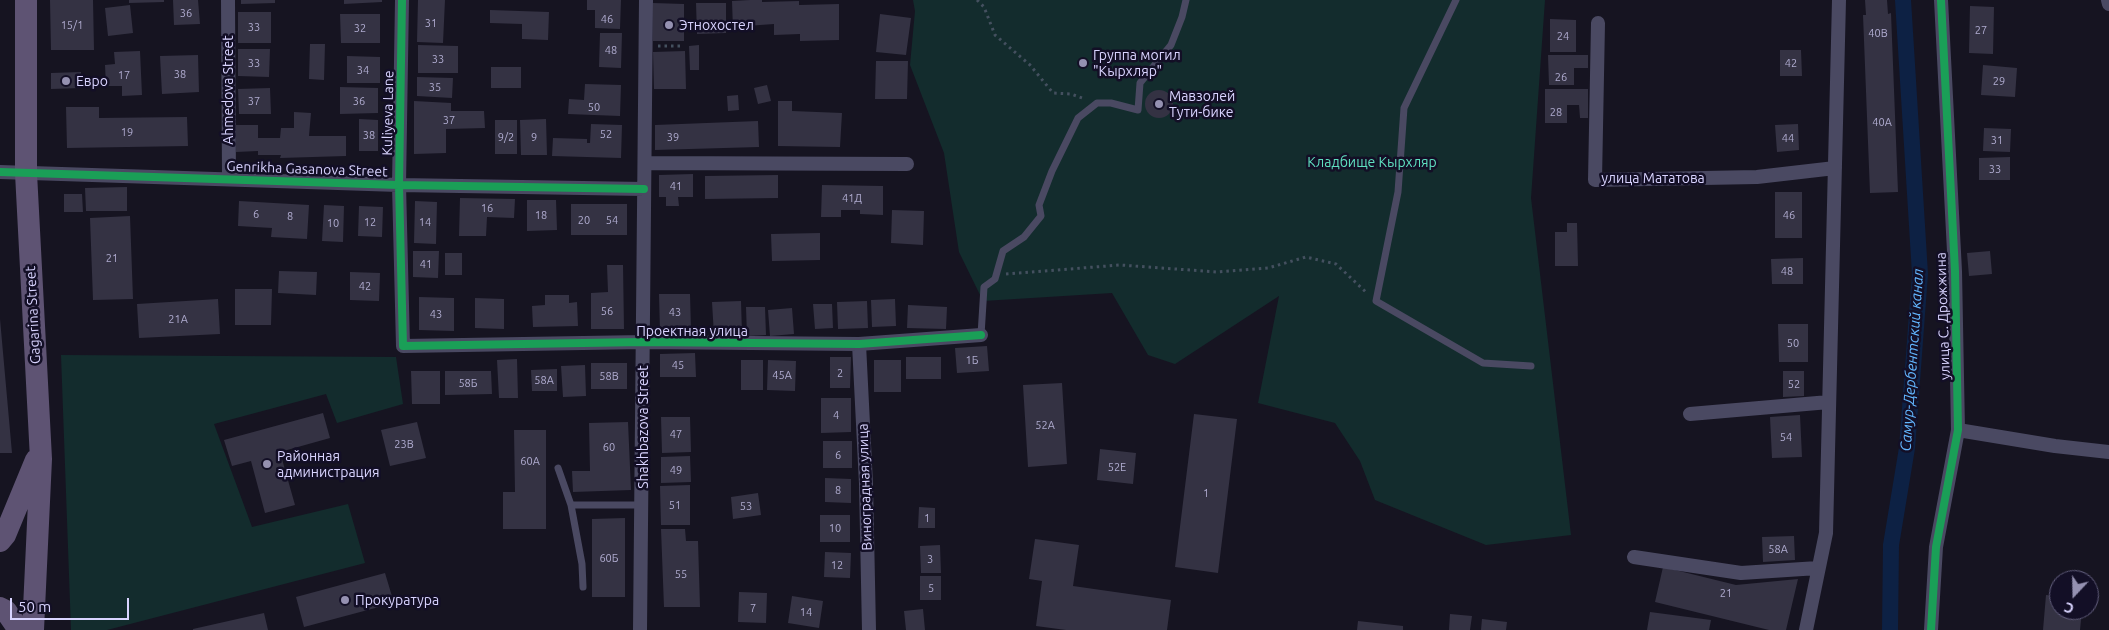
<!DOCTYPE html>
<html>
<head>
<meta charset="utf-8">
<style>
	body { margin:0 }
	#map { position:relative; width:2109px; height:630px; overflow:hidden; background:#161421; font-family:Ubuntu,sans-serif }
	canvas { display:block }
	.north { position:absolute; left:2049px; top:570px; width:50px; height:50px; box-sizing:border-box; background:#130f26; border:1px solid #625e7d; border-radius:50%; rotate:201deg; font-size:14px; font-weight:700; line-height:20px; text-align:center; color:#d9d4ff }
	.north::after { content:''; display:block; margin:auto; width:18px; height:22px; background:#9591b1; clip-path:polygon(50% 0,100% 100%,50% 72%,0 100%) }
	.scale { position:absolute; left:10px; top:598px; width:119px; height:22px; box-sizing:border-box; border:2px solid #d9d4ff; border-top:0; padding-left:6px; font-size:15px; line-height:18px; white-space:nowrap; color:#d9d4ff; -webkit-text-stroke:4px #130f26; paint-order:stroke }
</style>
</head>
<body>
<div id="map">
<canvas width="2109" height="630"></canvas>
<div class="north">С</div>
<div class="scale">50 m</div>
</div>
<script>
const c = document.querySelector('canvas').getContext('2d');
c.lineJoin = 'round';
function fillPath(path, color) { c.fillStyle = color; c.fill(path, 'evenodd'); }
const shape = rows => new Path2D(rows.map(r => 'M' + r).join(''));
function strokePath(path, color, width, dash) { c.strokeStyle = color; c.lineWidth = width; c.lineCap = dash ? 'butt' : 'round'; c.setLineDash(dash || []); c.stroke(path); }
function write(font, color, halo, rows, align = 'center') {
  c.font = font + ' Ubuntu,sans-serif'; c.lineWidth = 5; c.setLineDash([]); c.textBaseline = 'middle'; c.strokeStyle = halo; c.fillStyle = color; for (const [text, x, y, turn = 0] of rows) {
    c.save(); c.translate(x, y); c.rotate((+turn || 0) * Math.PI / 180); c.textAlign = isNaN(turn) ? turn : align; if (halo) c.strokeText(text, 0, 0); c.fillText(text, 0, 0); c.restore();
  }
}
fillPath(shape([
	[913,0,1545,0,1531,198,1571,535,1486,545,1375,500,1360,461,1335,423,1258,403,1279,296,1175,364,1148,355,1112,293,983,301,959,252,944,153,910,65,915,11],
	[61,355,396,357,403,404,337,423,326,394,214,424,252,527,348,504,365,563,107,630,71,630]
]), '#132c2d');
strokePath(shape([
	[1890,630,1891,545,1907,448,1920,274,1903,0]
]), '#0d2144', 16);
fillPath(shape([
	[50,0,93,0,94,50,51,50],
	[129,0,164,0,164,2,129,3],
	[173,0,198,0,200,24,174,25],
	[241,0,275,0,275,3,241,4],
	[344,0,382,0,382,2,344,4],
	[418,0,445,0,443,43,417,42],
	[587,0,621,0,620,29,595,28,595,10,587,10],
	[750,0,762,0,762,2,799,1,799,5,839,4,839,40,800,41,800,34,774,35,774,24,746,26,747,29,733,30,732,1],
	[1865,0,1887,0,1888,14,1891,13,1898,192,1870,193,1863,15,1866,15],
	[653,3,684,4,684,41,653,41],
	[696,3,726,3,726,33,697,34],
	[130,5,133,33,108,36,105,8],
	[1970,6,1994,7,1993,54,1969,53],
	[490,10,549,12,548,40,522,39,522,24,490,23],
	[238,12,271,12,271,43,238,43],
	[340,14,380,14,380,43,341,43],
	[880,14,911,18,906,55,876,52],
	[1550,19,1576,20,1576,52,1550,52],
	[600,33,622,33,621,68,599,67],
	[310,44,325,44,324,80,309,79],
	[418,45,458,46,458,73,418,73],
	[699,45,699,70,690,70,689,46],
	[238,49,270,49,269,77,238,76],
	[1780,50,1801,50,1802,76,1780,76],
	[140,51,142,95,122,96,122,86,106,86,105,65,115,64,114,52],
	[685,51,686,89,654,89,653,52],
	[198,55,199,92,162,94,160,56],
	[1548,55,1588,55,1588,68,1574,68,1574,85,1549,85],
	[347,56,380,57,380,83,347,83],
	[876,61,908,61,907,99,875,99],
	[1983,65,2017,68,2015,97,1981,95],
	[491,67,521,67,521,88,491,88],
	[81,72,81,88,51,89,51,73],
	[417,77,453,78,452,98,417,96],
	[585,84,621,85,620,116,568,114,569,99,584,100],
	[767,85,771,101,758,104,754,88],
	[340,87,378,88,378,113,340,114],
	[270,88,271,114,239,114,238,89],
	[1545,89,1588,89,1588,118,1580,118,1579,105,1567,105,1567,123,1545,123],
	'1145 104a14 14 0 1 1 28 0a14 14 0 1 1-28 0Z',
	[738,95,739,110,728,111,727,96],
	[414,101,451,103,451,111,484,111,485,128,446,129,446,153,414,154],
	[778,101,792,101,792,111,842,113,840,147,778,146],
	[66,107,99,107,99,118,187,117,188,146,67,148],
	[294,112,311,113,309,136,346,136,346,156,280,158,281,155,258,155,258,151,236,152,236,125,258,125,258,138,280,138,281,128,294,128],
	[359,119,378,120,378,151,359,151],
	[546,119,547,155,521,155,520,120],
	[495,120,517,120,517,154,495,154],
	[758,121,759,147,655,150,655,125],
	[591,124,622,125,621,158,552,156,553,138,587,139,587,143,590,143],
	[1798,124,1799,150,1777,152,1775,125],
	[1984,128,2011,129,2010,152,1983,151],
	[2010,157,2010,180,1979,180,1979,158],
	[693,174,693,197,678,197,679,206,666,206,666,197,659,197,659,175],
	[778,175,778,198,705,199,705,176],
	[822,185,883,186,883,215,860,214,860,210,841,210,841,217,821,217],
	[127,187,127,211,86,211,85,188],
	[1775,192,1802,192,1802,238,1775,238],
	[64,194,82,194,83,212,64,212],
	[460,198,515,199,514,218,487,217,486,236,459,236],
	[527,200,556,200,557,230,527,231],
	[239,201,309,205,307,239,271,237,272,228,238,226],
	[415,201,437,202,436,244,414,243],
	[571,204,627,204,627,235,571,235],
	[324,205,344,206,343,242,322,241],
	[359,206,383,207,382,237,358,236],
	[892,210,924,211,923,245,891,243],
	[130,216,133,299,93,300,90,218],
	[1567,223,1577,223,1578,266,1555,266,1555,232,1567,232],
	[820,233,820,260,772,261,771,234],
	[413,251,439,251,438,278,413,277],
	[1990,251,1992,274,1969,276,1967,253],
	[445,253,462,253,462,275,445,275],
	[1803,258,1803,284,1772,284,1771,259],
	[607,265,623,265,624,329,591,329,591,293,608,292],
	[279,271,317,272,316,295,278,293],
	[350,272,380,273,379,301,350,300],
	[235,289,272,289,271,325,235,325],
	[659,294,690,294,691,330,660,331],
	[545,295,569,295,569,303,577,302,578,326,533,327,532,306,545,305],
	[419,297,454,298,454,331,419,330],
	[475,298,504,299,504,329,475,328],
	[218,299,220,334,139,338,137,304],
	[895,299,896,326,872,327,871,300],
	[741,301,742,334,714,335,712,302],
	[867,301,868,328,838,329,837,302],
	[813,304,832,304,833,328,815,329],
	[908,305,947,307,946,329,907,328],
	[746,307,765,307,766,335,747,336],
	[792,308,794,334,770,336,768,310],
	[0,319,12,453,0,453],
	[1778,324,1808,324,1808,362,1779,362],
	[987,346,989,371,957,373,955,348],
	[695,353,696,377,660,377,660,354],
	[830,357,851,357,850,388,830,388],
	[906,357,941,357,941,379,906,379],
	[517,359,518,398,499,398,497,360],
	[741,360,763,360,763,390,741,390],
	[768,360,796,361,795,391,767,390],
	[874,360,901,360,901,392,874,392],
	[591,363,627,363,627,389,591,389],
	[585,365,586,396,563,397,561,366],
	[557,369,557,391,532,391,531,370],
	[411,371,440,371,440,404,412,404],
	[445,371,491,371,492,394,445,395],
	[1783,371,1804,371,1804,396,1783,397],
	[1062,383,1067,464,1028,467,1023,385],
	[821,398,851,398,851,432,821,433],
	[323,413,330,438,280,452,295,505,265,513,251,461,232,466,224,440],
	[1194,414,1237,419,1218,573,1175,567],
	[1800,415,1802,457,1772,458,1770,417],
	[661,417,690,417,691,452,662,453],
	[417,422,426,458,390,466,381,430],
	[628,422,631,490,573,492,572,471,590,471,589,423],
	[514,430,546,430,546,529,503,529,503,492,515,492],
	[823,441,852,441,852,468,823,468],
	[1100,449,1136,453,1133,484,1097,480],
	[690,456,691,482,661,483,661,457],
	[825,478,851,479,851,503,825,502],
	[690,485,690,525,661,525,660,486],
	[758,493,761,515,733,519,731,497],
	[919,507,935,508,935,528,918,528],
	[820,515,850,515,850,542,820,542],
	[625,518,625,597,592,597,592,519],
	[661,529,685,529,686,541,698,541,700,607,664,607],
	[1794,536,1795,560,1763,562,1762,537],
	[1035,539,1079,545,1073,586,1171,600,1167,630,1066,630,1036,626,1042,581,1029,579],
	[940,545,941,573,921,573,920,546],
	[825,552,851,553,850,578,824,577],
	[1663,567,1736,585,1798,579,1786,630,1769,630,1655,602],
	[385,573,394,603,304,627,296,597],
	[920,576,941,576,941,600,920,600],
	[739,592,767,593,766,623,738,622],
	[2046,595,2059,596,2059,610,2082,610,2080,630,2043,630],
	[792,596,823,601,819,628,788,623],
	[923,609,925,630,906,630,904,611],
	[1650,612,1711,620,1709,630,1647,630],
	[264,613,268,630,193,630,193,629],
	[1450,614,1472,616,1470,630,1449,630],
	[1482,619,1507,622,1506,630,1481,630],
	[1358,621,1403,626,1403,630,1357,630]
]), '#343243');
strokePath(shape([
	[977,0,984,7,995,35,1030,65,1053,93,1071,94,1085,99],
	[658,46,682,46],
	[1006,274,1120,265,1217,272,1268,268,1306,257,1336,264,1368,294]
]), '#44505f', 3, [2.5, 4]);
strokePath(shape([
	[1456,0,1404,108,1398,192,1376,301,1483,363,1531,366],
	[981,335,984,287,995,279,1003,251,1024,237,1041,216,1039,205,1052,171,1078,118,1097,103,1111,103,1138,110,1140,83,1171,45,1182,17,1186,0],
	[558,468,571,505,582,564,583,587],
	[571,505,642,505]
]), '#4a4962', 7);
strokePath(shape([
	[228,0,229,179],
	[402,0,399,185,403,346,643,342,859,344,981,335],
	[2108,0,2109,4],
	[1598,23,1595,180,1757,177,1835,168],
	[645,163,907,164],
	[0,172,399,185,644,189],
	[859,344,866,484,869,630],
	[1690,414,1829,402],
	[1958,430,2055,446,2109,452],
	[1634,557,1741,573,1818,568],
	[640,630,646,0],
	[1806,630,1826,533,1839,0],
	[1931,630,1936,547,1958,430,1955,271,1941,0]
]), '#4a4962', 14);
strokePath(shape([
	[26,0,26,173,41,459,33,630],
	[0,541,5,535,36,460],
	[0,608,6,611,19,630]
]), '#5e5373', 22);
strokePath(shape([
	[402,0,399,185,403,346,643,342,859,344,981,335],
	[0,172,399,185,644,189],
	[1931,630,1936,547,1958,430,1955,271,1941,0]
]), '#1a9f57', 8);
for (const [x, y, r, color] of [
	[669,25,5,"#9591b1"],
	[1083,63,5,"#9591b1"],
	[66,81,5,"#9591b1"],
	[1159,104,5,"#9591b1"],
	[267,464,5,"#9591b1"],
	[345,600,5,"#9591b1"]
]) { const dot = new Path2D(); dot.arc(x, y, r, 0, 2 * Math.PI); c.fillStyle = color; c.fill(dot); strokePath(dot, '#130f26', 2); }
write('11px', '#b0acd0', null, [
	["36",186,13],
	["46",607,19],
	["31",431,23],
	["15/1",72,25],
	["33",254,27],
	["32",360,28],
	["27",1981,30],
	["40В",1878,33],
	["24",1563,36],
	["48",611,50],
	["33",438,59],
	["33",254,63],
	["42",1791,63],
	["34",363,70],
	["38",180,74],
	["17",124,75],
	["26",1561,77],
	["29",1999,81],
	["35",435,87],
	["37",254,101],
	["36",359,101],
	["50",594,107],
	["28",1556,112],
	["37",449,120],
	["40А",1882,122],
	["19",127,132],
	["52",606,134],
	["38",369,135],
	["9/2",506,137],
	["9",534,137],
	["39",673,137],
	["44",1788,138],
	["31",1997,140],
	["33",1995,169],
	["41",676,186],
	["41Д",852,198],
	["16",487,208],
	["6",256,214],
	["18",541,215],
	["46",1789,215],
	["8",290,216],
	["20",584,220],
	["54",612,220],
	["12",370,222],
	["14",425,222],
	["10",333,223],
	["21",112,258],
	["41",426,264],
	["48",1787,271],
	["42",365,286],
	["56",607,311],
	["43",675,312],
	["43",436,314],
	["21А",178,319],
	["50",1793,343],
	["1Б",972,360],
	["45",678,365],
	["2",840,373],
	["45А",782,375],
	["58В",609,376],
	["58А",544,380],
	["58Б",468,383],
	["52",1794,384],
	["4",836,415],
	["52А",1045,425],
	["47",676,434],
	["54",1786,437],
	["23В",404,444],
	["60",609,447],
	["6",838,455],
	["60А",530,461],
	["52Е",1117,467],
	["49",676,470],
	["8",838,490],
	["1",1206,493],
	["51",675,505],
	["53",746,506],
	["1",927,518],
	["10",835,528],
	["58А",1778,549],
	["60Б",609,558],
	["3",930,559],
	["12",837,565],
	["55",681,574],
	["5",931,588],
	["21",1726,593],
	["7",753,608],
	["14",806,612]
]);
write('14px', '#d9d4ff', '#130f26', [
	["Этнохостел",679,25],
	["Группа могил",1093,55],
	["\"Кырхляр\"",1093,71],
	["Евро",76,81],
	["Мавзолей",1169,96],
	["Тути-бике",1169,112],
	["Районная",277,456],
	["администрация",277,472],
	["Прокуратура",355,600]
], 'left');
write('14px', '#d9d4ff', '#130f26', [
	["Ahmedova Street",228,90,-90],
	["Kuliyeva Lane",388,113,-89],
	["Genrikha Gasanova Street",307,169,2],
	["улица Мататова",1653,178],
	["Gagarina Street",33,315,-93],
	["улица С. Дрожжина",1943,316,-92],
	["Проектная улица",692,331],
	["Shakhbazova Street",643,427,-90],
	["Виноградная улица",865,487,-92]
]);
write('14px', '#5fe0c0', '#130f26', [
	["Кладбище Кырхляр",1372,162]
]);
write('italic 15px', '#62b6ff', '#130f26', [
	["Самур-Дербентский канал",1912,360,-86]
]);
</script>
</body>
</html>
